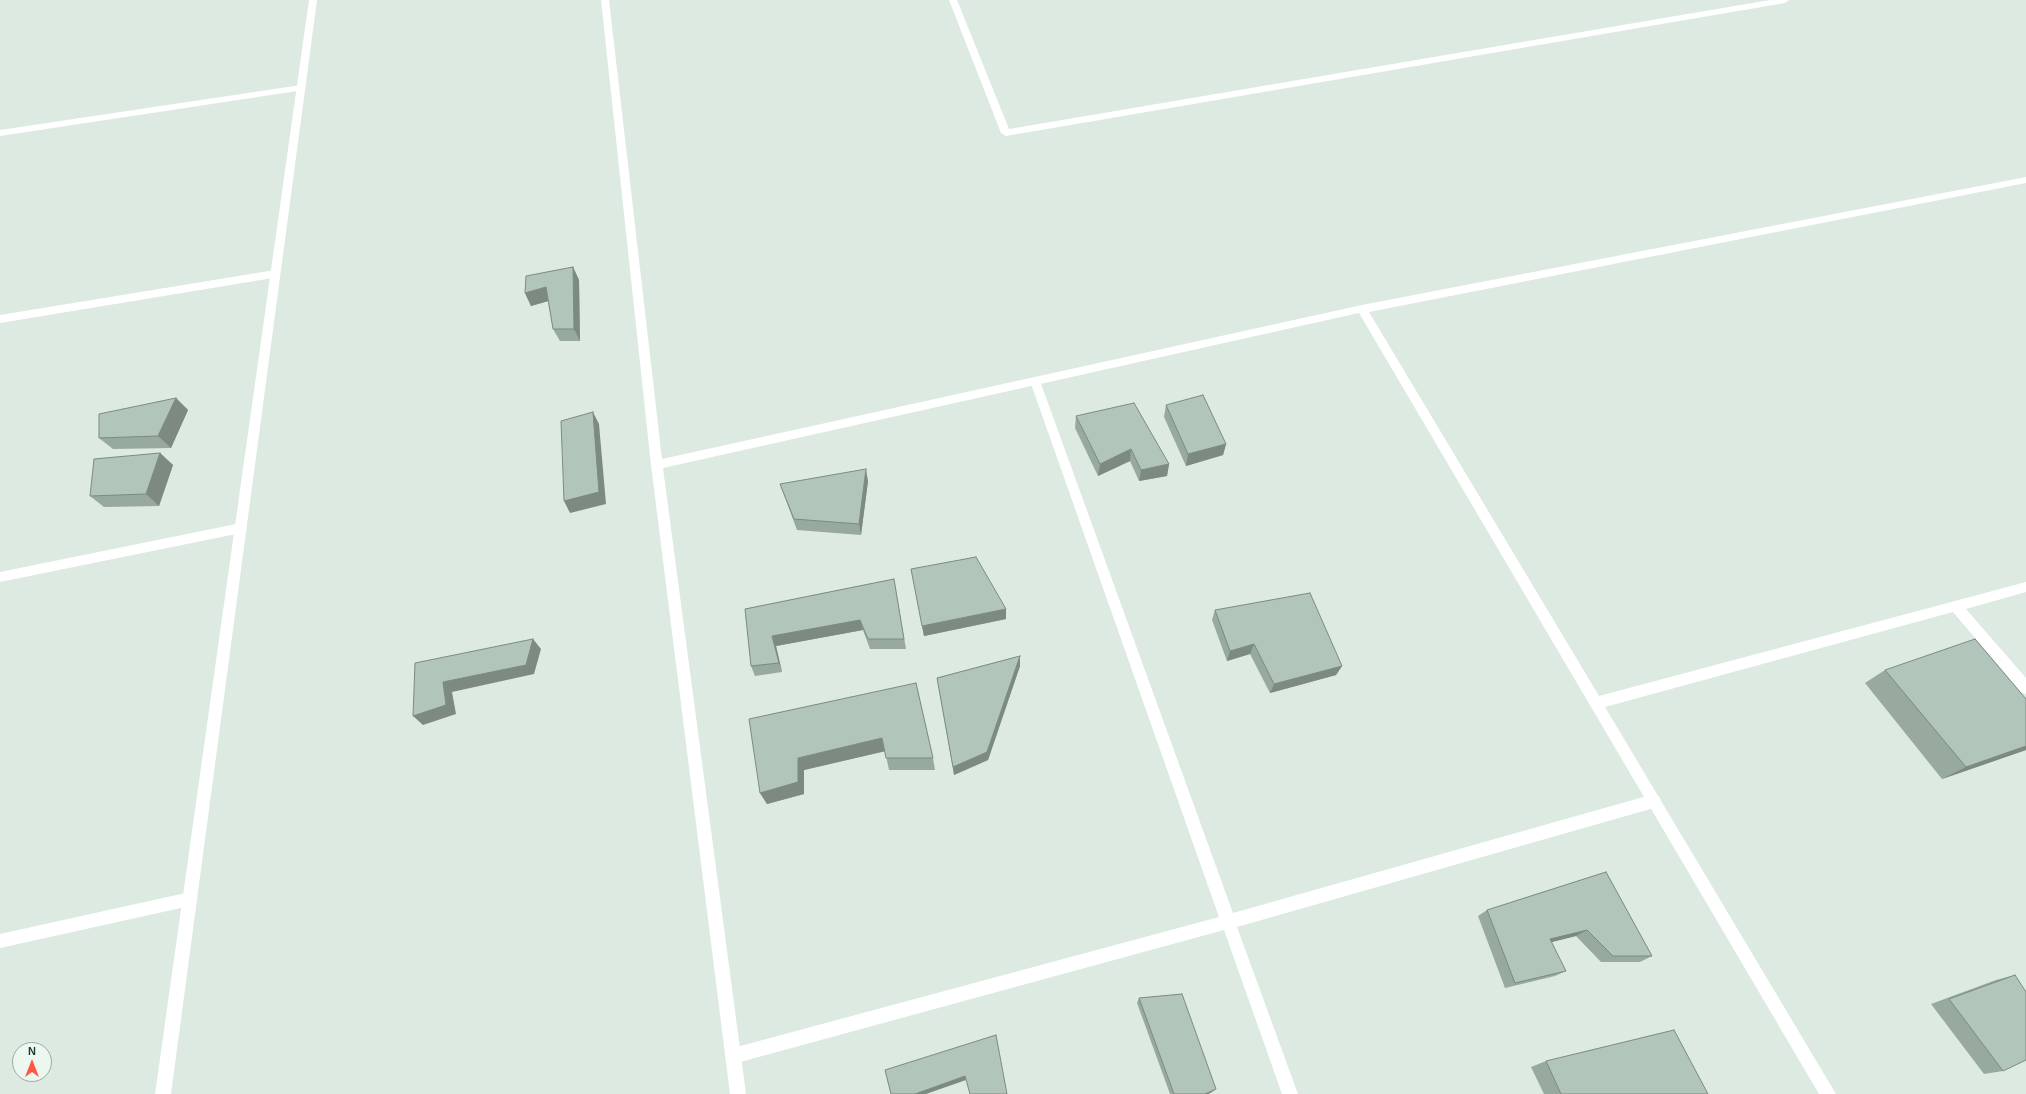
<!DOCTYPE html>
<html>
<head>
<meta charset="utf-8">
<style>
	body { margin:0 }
	#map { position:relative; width:2026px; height:1094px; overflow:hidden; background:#dceae1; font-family:Helvetica,sans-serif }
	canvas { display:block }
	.north { position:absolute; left:12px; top:1042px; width:40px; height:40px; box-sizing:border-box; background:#ecf7f0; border:1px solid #99aca2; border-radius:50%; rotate:0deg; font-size:11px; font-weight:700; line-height:16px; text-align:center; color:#1c3b2e }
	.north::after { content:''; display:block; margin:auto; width:14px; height:18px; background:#ff5645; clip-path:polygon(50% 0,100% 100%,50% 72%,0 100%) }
</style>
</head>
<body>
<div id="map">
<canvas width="2026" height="1094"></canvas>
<div class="north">N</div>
</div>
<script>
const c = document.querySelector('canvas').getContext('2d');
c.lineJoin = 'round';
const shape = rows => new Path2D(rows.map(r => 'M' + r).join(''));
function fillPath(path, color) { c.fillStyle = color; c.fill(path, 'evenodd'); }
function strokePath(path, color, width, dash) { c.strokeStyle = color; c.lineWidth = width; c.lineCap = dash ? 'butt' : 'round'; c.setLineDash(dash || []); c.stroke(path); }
fillPath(shape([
	[301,85,305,88,304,90,0,136,0,130,301,85],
	[275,270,280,274,279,277,0,323,0,315,275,270],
	[1035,377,1040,381,1233,913,1654,794,1659,796,1661,801,1659,806,1654,808,1237,927,1298,1094,1282,1094,1224,930,733,1064,728,1061,725,1056,728,1051,733,1048,1219,917,1030,381,1035,377],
	[241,523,245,524,247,528,245,532,241,533,0,582,0,572,241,523],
	[190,892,195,894,197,899,195,904,190,906,0,948,0,934,190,892]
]), '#fff');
fillPath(shape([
	[309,0,317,0,171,1094,155,1094,309,0],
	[601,0,609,0,662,459,1362,305,2026,177,2026,183,1369,312,1599,696,2026,582,2026,592,1966,609,2026,678,2026,694,2021,692,1953,612,1605,707,1836,1094,1819,1094,1359,313,663,468,746,1094,730,1094,651,465,601,0],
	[949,0,957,0,1009,129,1770,0,1789,0,1785,3,1006,136,1001,133,949,0]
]), '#fff');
fillPath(shape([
	[573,267,579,280,580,341,560,341,553,329,548,301,531,306,525,293],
	[176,398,188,410,171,448,113,449,99,438],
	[1166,405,1226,444,1223,455,1186,466,1164,417],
	[1076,416,1169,464,1167,476,1139,481,1130,461,1098,476,1075,428],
	[160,453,173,465,159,506,104,507,90,496],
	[868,481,861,535,797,530,784,495,780,484],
	[911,569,1006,609,1006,619,924,636],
	[894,579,906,649,870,649,863,630,776,646,782,672,755,676,751,666,745,609],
	[1215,610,1342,666,1336,675,1270,693,1250,654,1227,661,1212,620],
	[1020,656,1020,666,988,760,954,775,937,678],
	[1885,670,2026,699,2026,750,1942,779,1865,683],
	[916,683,933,758,935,770,889,770,885,751,804,770,804,794,767,804,760,793],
	[1606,872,1652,956,1640,962,1601,962,1576,936,1551,942,1566,971,1555,976,1505,988,1478,916,1487,910],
	[2015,975,2003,1071,1984,1074,1931,1004,1996,980],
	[1139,998,1212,1092,1208,1094,1170,1094,1137,1003],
	[1546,1061,1708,1094,1544,1094,1531,1067]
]), '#98a9a0');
fillPath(shape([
	[573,267,579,280,580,341,574,329],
	[546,287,552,300,531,306,525,293],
	[176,398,188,410,171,448,158,436],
	[593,412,599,424,606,504,570,513,564,501],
	[1226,444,1223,455,1186,466,1188,454],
	[1131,449,1130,461,1098,476,1100,464],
	[160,453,173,465,159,506,146,494],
	[1169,464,1167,476,1139,481,1141,470],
	[866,469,868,481,861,535,859,524],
	[1006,609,1006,619,924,636,922,626],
	[860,620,863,630,776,646,782,672,779,663,772,636],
	[533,639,541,649,534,674,452,692,456,714,423,725,413,716,443,682],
	[1254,644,1250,654,1227,661,1230,651],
	[1020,656,1020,666,988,760,954,775,953,767],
	[1342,666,1336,675,1270,693,1274,684],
	[882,738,886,751,804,770,804,794,767,804,760,793,798,758],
	[2026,746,2026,750,1942,779,1966,767],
	[1587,930,1576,936,1540,945,1550,939],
	[965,1076,966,1080,926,1094,915,1094],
	[1216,1089,1212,1092,1208,1094,1205,1094]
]), '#7c8a82');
const building = shape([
	[573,267,574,329,553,329,546,287,525,293,526,276,573,267],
	[1203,395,1226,444,1188,454,1166,405,1203,395],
	[176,398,158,436,99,438,99,414,176,398],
	[1134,403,1169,464,1141,470,1131,449,1100,464,1076,416,1134,403],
	[593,412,599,492,564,501,561,421,593,412],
	[160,453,146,494,90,496,94,459,160,453],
	[866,469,859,524,794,519,780,484,866,469],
	[976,557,1006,609,922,626,911,569,976,557],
	[894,579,904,639,868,639,860,620,772,636,779,663,751,666,745,609,894,579],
	[1310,593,1342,666,1274,684,1254,644,1230,651,1215,610,1310,593],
	[533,639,526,665,443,682,446,705,413,716,415,663,533,639],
	[1975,639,2026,699,2026,746,1966,767,1885,670,1975,639],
	[1020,656,987,752,953,767,937,678,1020,656],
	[916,683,933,758,886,758,882,738,798,758,798,782,760,793,749,719,916,683],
	[1606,872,1652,956,1613,956,1587,930,1550,939,1566,971,1515,983,1487,910,1606,872],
	[2015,975,2026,992,2026,1060,2003,1071,1949,999,2015,975],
	[1182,994,1216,1089,1205,1094,1174,1094,1139,998,1182,994],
	[1674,1030,1708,1094,1561,1094,1546,1061,1674,1030],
	[996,1035,1007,1094,970,1094,965,1076,915,1094,891,1094,885,1070,996,1035]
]);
fillPath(building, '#b1c5ba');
strokePath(building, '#7c8a82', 1);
</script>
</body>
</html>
